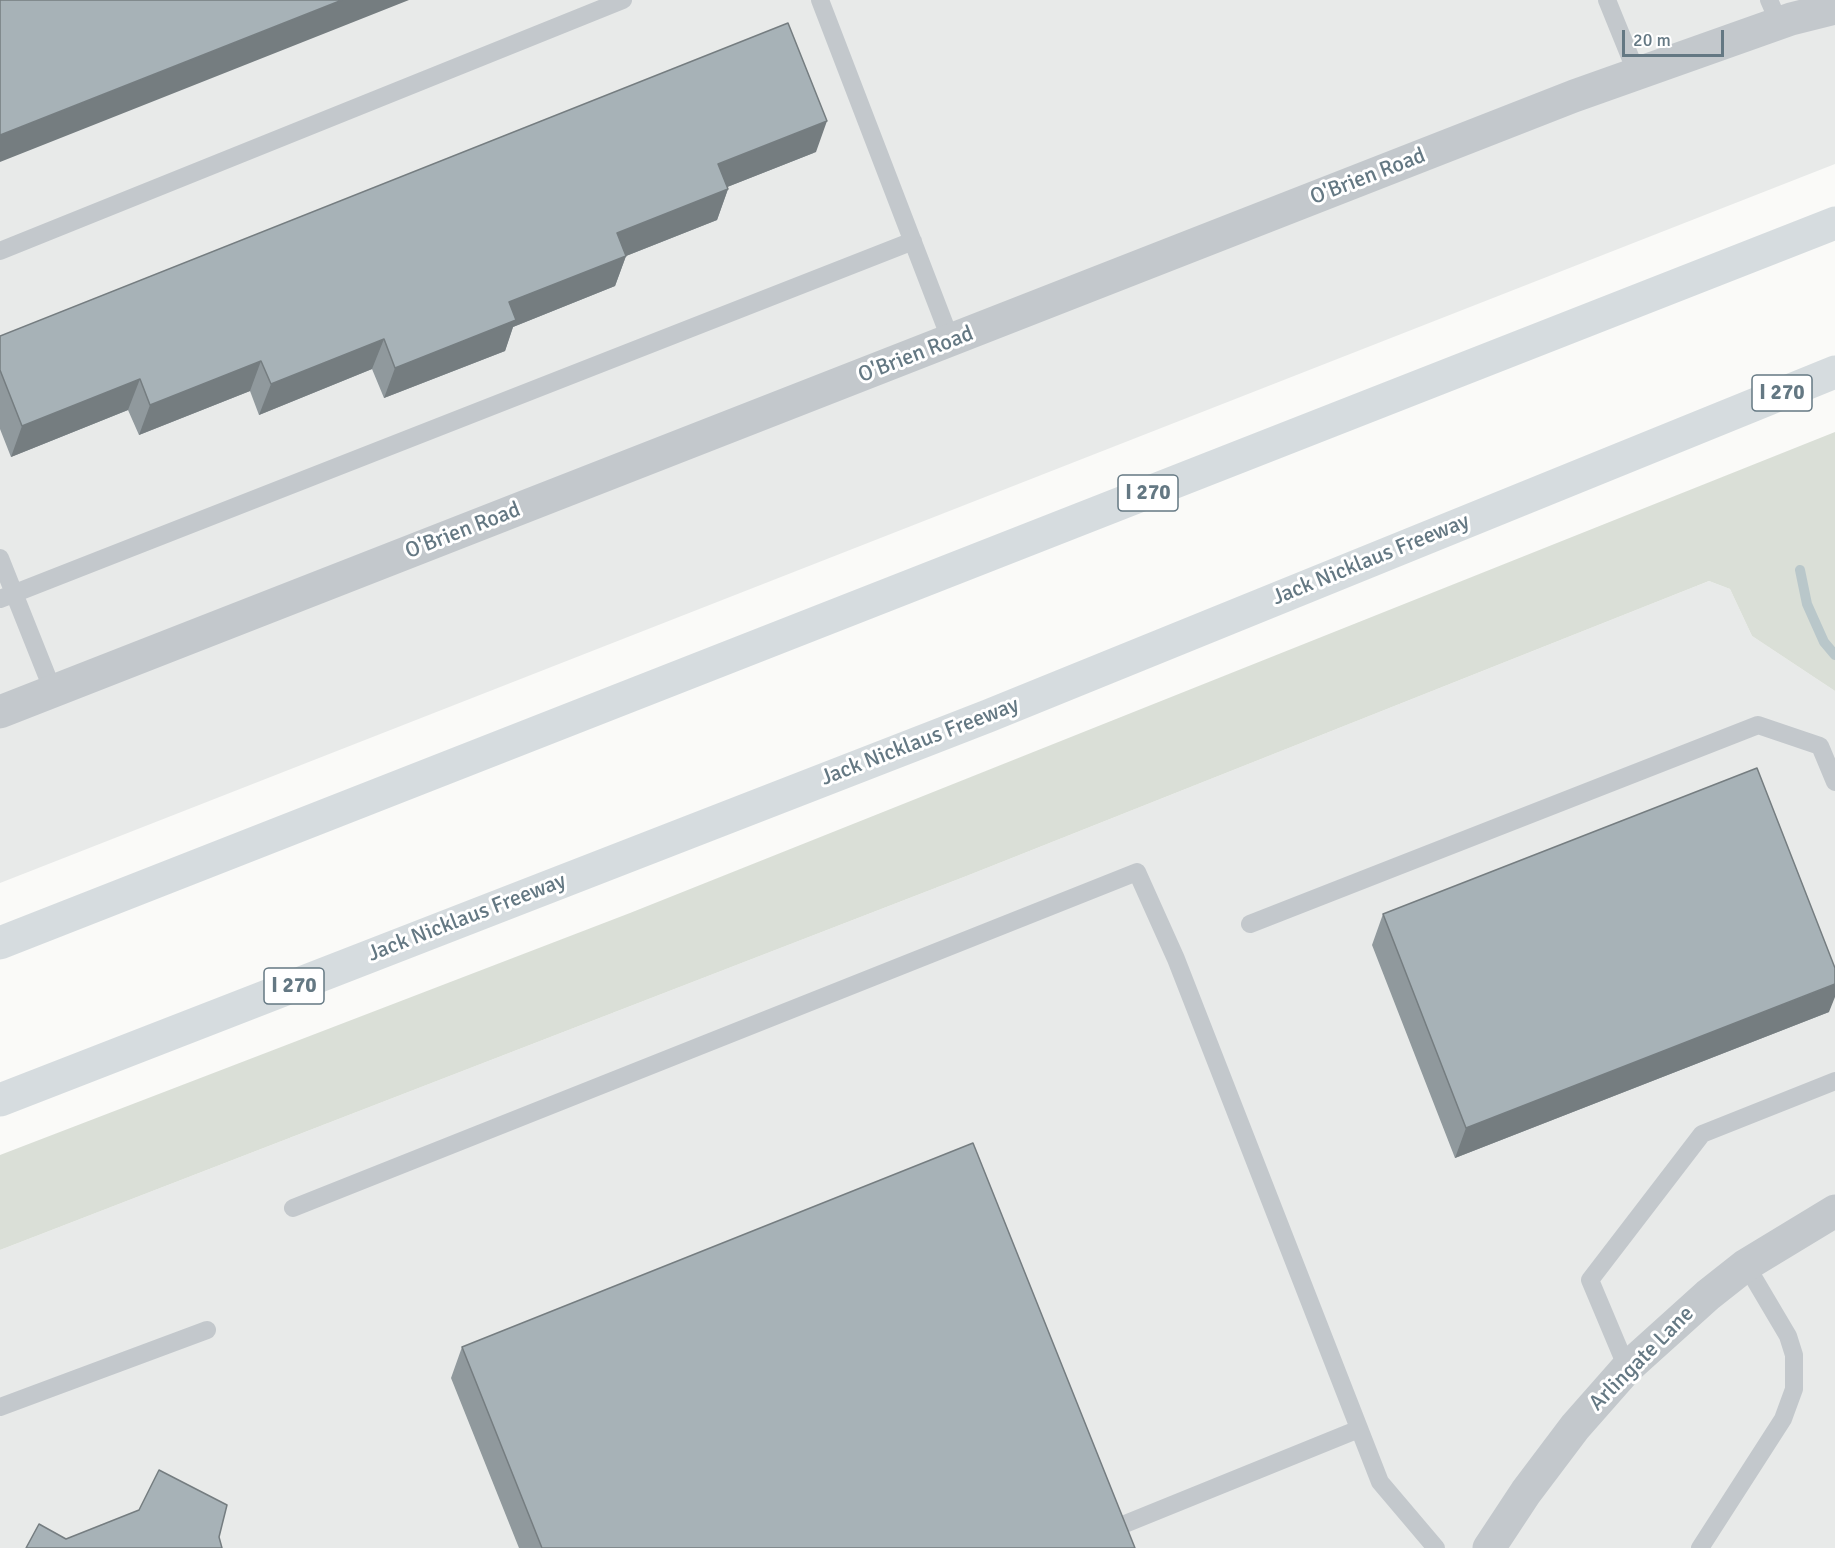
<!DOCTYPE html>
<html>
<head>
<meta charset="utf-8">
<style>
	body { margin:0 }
	#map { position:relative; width:1835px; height:1548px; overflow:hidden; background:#fafaf8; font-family:Signika,sans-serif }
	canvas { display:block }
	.scale { position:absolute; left:1622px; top:30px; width:102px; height:27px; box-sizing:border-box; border:3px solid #647883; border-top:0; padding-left:8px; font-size:18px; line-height:21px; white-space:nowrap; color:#647883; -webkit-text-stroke:4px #fff; paint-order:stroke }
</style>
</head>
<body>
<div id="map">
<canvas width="1835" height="1548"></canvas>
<div class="scale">20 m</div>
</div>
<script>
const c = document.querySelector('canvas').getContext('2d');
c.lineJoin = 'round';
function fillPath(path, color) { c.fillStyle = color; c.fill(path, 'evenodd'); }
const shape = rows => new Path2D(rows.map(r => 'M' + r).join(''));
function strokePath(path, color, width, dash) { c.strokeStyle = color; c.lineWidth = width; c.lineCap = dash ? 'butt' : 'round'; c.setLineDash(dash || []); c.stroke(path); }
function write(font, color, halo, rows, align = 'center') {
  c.font = font + ' Signika,sans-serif'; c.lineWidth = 6; c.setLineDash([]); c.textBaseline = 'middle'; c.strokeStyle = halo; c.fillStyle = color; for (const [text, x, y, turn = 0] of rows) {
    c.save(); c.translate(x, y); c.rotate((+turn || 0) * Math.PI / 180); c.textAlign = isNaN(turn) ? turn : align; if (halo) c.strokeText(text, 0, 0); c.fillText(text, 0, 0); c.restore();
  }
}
fillPath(shape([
	[0,0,1835,0,1835,164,0,883],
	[1709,581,1730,589,1752,636,1835,691,1835,1548,0,1548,0,1250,969,875]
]), '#e8eae9');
fillPath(shape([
	[1835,432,1835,691,1752,636,1730,589,1709,581,969,875,0,1250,0,1155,630,913]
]), '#dadfd7');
strokePath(shape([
	[1800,570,1807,604,1824,642,1835,655]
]), '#b9c7ca', 10);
strokePath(shape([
	[820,0,951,341],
	[1607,0,1637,74],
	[1769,0,1779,23],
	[0,251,623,0],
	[0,558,53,691],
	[0,599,913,241],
	[1250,924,1758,725,1820,746,1835,782],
	[293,1208,1137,872,1176,959,1380,1482,1436,1548],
	[1627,1368,1590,1280,1702,1134,1835,1081],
	[0,1407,207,1330],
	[1123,1548,1115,1528,1359,1429],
	[1700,1548,1783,1419,1794,1389,1794,1355,1788,1336,1746,1265]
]), '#c3c8cc', 18);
strokePath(shape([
	[0,712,1574,96,1791,19,1835,8],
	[1489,1548,1526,1492,1575,1427,1627,1368,1708,1295,1746,1265,1835,1211]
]), '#c3c8cc', 33);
strokePath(shape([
	[0,943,1835,223],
	[0,1100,988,716,1835,372]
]), '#d6dcdf', 33);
fillPath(shape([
	[816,152,727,187,728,189,717,220,626,256,615,286,513,327,505,351,384,398,372,369,259,415,250,391,139,435,128,410,11,457,0,429,0,336],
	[1383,914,1829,1012,1455,1158,1372,945],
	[462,1347,1135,1548,519,1548,451,1378]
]), '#90999d');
fillPath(shape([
	[342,0,409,0,0,162,0,135],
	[827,121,816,152,707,195,718,164],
	[728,189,717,220,626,256,615,286,513,327,505,351,384,398,395,368,509,302,617,233],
	[384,339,372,369,259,415,271,384],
	[261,361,250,391,139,435,150,405],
	[140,379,128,410,11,457,22,426],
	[1835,984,1835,997,1829,1012,1455,1158,1466,1128]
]), '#757d80');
const building = shape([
	[0,0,342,0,0,135,0,0],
	[788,23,827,121,718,164,728,189,617,233,626,256,509,302,516,320,395,368,384,339,271,384,261,361,150,405,140,379,22,426,0,370,0,336,788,23],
	[1757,768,1835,968,1835,984,1466,1128,1383,914,1757,768],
	[973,1143,1135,1548,542,1548,462,1347,973,1143],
	[159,1470,227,1505,219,1537,222,1548,26,1548,39,1524,66,1539,139,1510,159,1470]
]);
fillPath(building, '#a7b2b7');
strokePath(building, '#757d80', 1.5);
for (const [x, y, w] of [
	[1782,393,60],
	[1148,493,60],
	[294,986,60]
]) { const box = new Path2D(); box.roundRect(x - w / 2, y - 18, w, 36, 4.5); c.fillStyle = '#fff'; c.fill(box); strokePath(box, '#647883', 1.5); }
write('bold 21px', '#647883', null, [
	["I 270",1782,393],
	["I 270",1148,493],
	["I 270",294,986]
]);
write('22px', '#647883', '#fff', [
	["O'Brien Road",1368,177,-21],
	["O'Brien Road",916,355,-21],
	["O'Brien Road",463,531,-21],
	["Jack Nicklaus Freeway",1371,560,-22],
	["Jack Nicklaus Freeway",920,742,-21],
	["Jack Nicklaus Freeway",467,918,-21],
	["Arlingate Lane",1642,1359,-45]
]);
</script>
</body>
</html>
